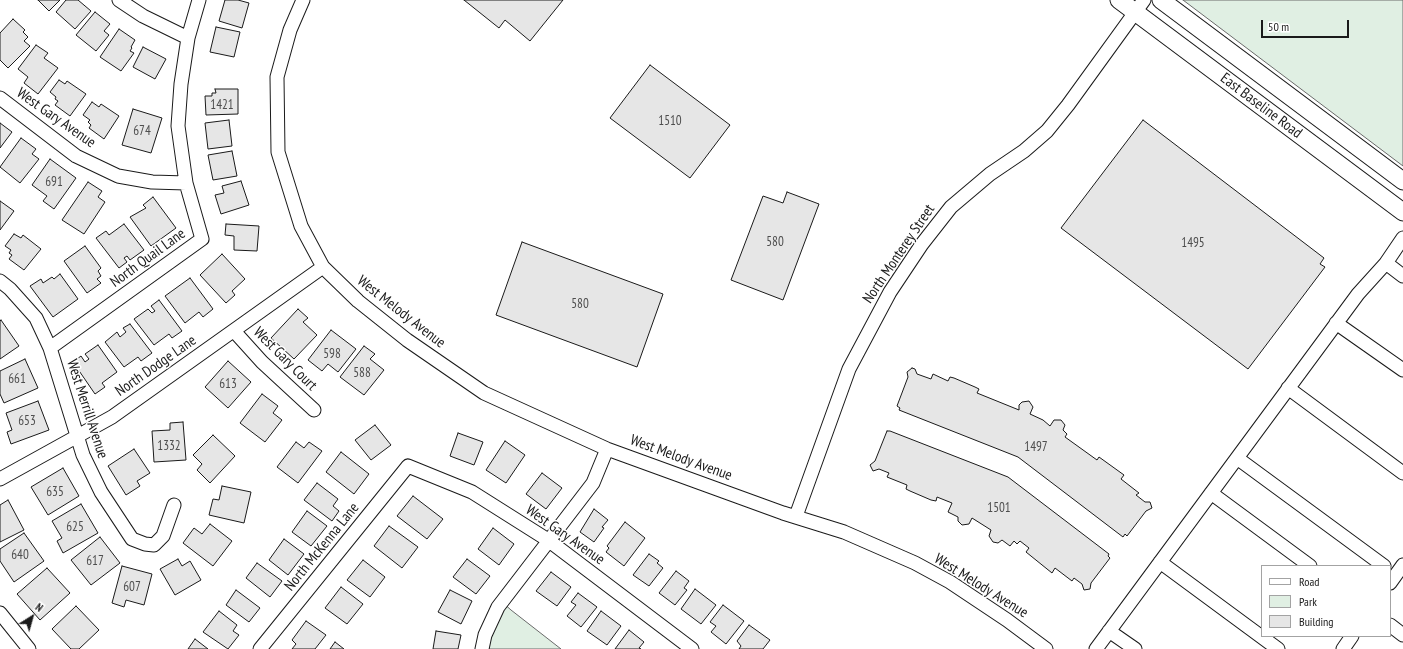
<!DOCTYPE html>
<html>
<head>
<meta charset="utf-8">
<style>
	body { margin:0 }
	#map { position:relative; width:1403px; height:649px; overflow:hidden; background:#fff; font-family:"PT Sans Narrow",sans-serif }
	canvas { display:block }
	.legend { position:absolute; left:1261px; top:565px; width:130px; height:72px; box-sizing:border-box; background:#fff; border:1px solid #a3a3a3; margin:0; padding:5px 7px; list-style:none; font-size:12px; color:#1a1a1a }
	.legend li { display:flex; align-items:center; gap:8px; height:20px }
	.legend b { width:20px; border:1px solid #a3a3a3 }
	.north { position:absolute; left:12px; top:597px; width:40px; height:40px; -webkit-text-stroke:3px #fff; paint-order:stroke; rotate:37deg; font-size:11px; font-weight:700; line-height:16px; text-align:center; color:#1a1a1a }
	.north::after { content:''; display:block; margin:auto; width:14px; height:18px; background:#1a1a1a; clip-path:polygon(50% 0,100% 100%,50% 72%,0 100%) }
	.scale { position:absolute; left:1261px; top:20px; width:88px; height:18px; box-sizing:border-box; border:2px solid #1a1a1a; border-top:0; padding-left:5px; font-size:12px; line-height:14px; white-space:nowrap; color:#1a1a1a; -webkit-text-stroke:3px #fff; paint-order:stroke }
</style>
</head>
<body>
<div id="map">
<canvas width="1403" height="649"></canvas>
<ul class="legend">
<li><b style="height:5px;background:#fff"></b>Road</li>
<li><b style="height:11px;background:#e0efe3"></b>Park</li>
<li><b style="height:11px;background:#e6e6e6"></b>Building</li>
</ul>
<div class="north">N</div>
<div class="scale">50 m</div>
</div>
<script>
const c = document.querySelector('canvas').getContext('2d');
c.lineJoin = 'round';
function fillPath(path, color) { c.fillStyle = color; c.fill(path, 'evenodd'); }
const shape = rows => new Path2D(rows.map(r => 'M' + r).join(''));
function strokePath(path, color, width, dash) { c.strokeStyle = color; c.lineWidth = width; c.lineCap = dash ? 'butt' : 'round'; c.setLineDash(dash || []); c.stroke(path); }
function write(font, color, halo, rows, align = 'center') {
  c.font = font + ' "PT Sans Narrow",sans-serif'; c.lineWidth = 3; c.setLineDash([]); c.textBaseline = 'middle'; c.strokeStyle = halo; c.fillStyle = color; for (const [text, x, y, turn = 0] of rows) {
    c.save(); c.translate(x, y); c.rotate((+turn || 0) * Math.PI / 180); c.textAlign = isNaN(turn) ? turn : align; if (halo) c.strokeText(text, 0, 0); c.fillText(text, 0, 0); c.restore();
  }
}
const green = shape([
	[1183,0,1403,0,1403,166,1183,0],
	[501,601,511,610,561,649,482,649,501,601]
]);
fillPath(green, '#e0efe3');
strokePath(green, '#6a6a6a', 1);
const building = shape([
	[38,0,60,0,49,11,38,0],
	[66,0,78,0,91,11,75,29,56,12,66,0],
	[225,0,238,0,249,3,242,28,219,21,225,0],
	[464,0,563,0,530,41,505,20,499,28,464,0],
	[95,12,110,24,104,31,109,35,96,51,76,35,95,12],
	[13,19,25,30,23,32,28,37,24,41,30,46,8,68,0,60,0,33,13,19],
	[216,27,240,32,234,57,210,52,216,27],
	[119,29,135,40,131,47,132,48,130,51,134,53,121,71,100,57,119,29],
	[36,45,48,53,44,58,58,68,38,94,24,83,28,77,18,69,36,45],
	[143,47,166,59,155,79,133,67,143,47],
	[650,65,730,125,690,178,610,118,650,65],
	[59,80,65,84,67,81,86,94,70,116,55,105,58,101,55,99,56,97,50,92,59,80],
	[215,89,238,89,238,114,206,115,205,96,212,96,212,93,216,93,215,89],
	[92,102,99,107,101,104,119,116,104,139,89,128,91,125,88,122,90,120,83,115,92,102],
	[133,109,162,118,151,153,122,145,133,109],
	[229,120,232,146,208,149,205,123,229,120],
	[1143,120,1324,258,1320,264,1325,267,1248,369,1061,228,1143,120],
	[0,123,12,132,0,148,0,123],
	[21,138,36,149,32,154,39,159,20,183,0,167,21,138],
	[232,151,237,176,213,180,208,155,232,151],
	[50,159,76,178,54,209,43,201,47,196,32,185,50,159],
	[241,181,249,205,221,214,215,195,224,193,222,186,241,181],
	[88,182,102,191,98,197,105,202,84,234,62,220,88,182],
	[787,192,819,204,783,300,731,280,763,196,783,203,787,192],
	[153,197,176,228,151,246,130,217,146,208,143,205,153,197],
	[0,201,14,211,0,230,0,201],
	[124,224,144,250,130,260,127,256,124,258,127,262,119,268,96,238,106,231,109,235,124,224],
	[226,224,259,226,257,251,234,250,234,236,225,235,226,224],
	[14,234,21,238,23,235,41,249,24,270,9,259,12,255,9,253,11,250,5,246,14,234],
	[522,242,663,294,637,367,496,315,522,242],
	[85,246,101,268,98,271,101,276,97,279,101,283,87,293,64,261,85,246],
	[222,254,245,279,232,291,235,295,226,303,200,275,222,254],
	[60,274,78,299,53,317,30,286,41,279,43,283,52,277,54,279,60,274],
	[190,278,213,309,203,317,199,312,185,323,165,296,190,278],
	[159,300,182,331,172,338,169,334,154,345,134,319,148,309,152,313,155,311,151,306,159,300],
	[298,309,308,318,303,322,317,335,294,359,271,338,298,309],
	[1,320,19,346,0,359,0,321,1,320],
	[130,324,152,353,141,361,138,357,124,367,105,342,117,332,120,337,126,332,123,328,130,324],
	[331,330,356,349,338,372,328,364,322,371,308,360,331,330],
	[98,345,117,372,102,383,105,387,95,394,73,362,81,356,85,362,89,359,85,354,98,345],
	[364,346,375,354,370,359,384,370,364,395,340,377,364,346],
	[25,359,38,388,4,403,0,394,0,371,25,359],
	[228,361,251,382,228,408,205,387,228,361],
	[912,368,915,369,917,374,931,379,933,374,948,381,950,377,954,378,975,387,979,389,977,393,1019,410,1019,405,1022,402,1029,401,1033,407,1030,414,1043,420,1050,426,1054,420,1061,420,1065,425,1063,430,1067,434,1065,437,1097,460,1099,457,1124,475,1121,479,1139,493,1136,495,1145,502,1150,502,1152,508,1146,511,1127,536,1125,534,1123,537,1018,457,899,410,900,408,897,406,908,377,907,372,912,368],
	[262,394,278,406,273,413,282,420,265,442,240,423,262,394],
	[38,401,49,430,11,444,7,432,12,430,6,413,38,401],
	[183,422,186,460,154,462,152,431,170,430,170,423,183,422],
	[375,425,391,445,371,460,355,440,375,425],
	[887,431,890,431,1008,477,1109,554,1108,556,1110,558,1091,583,1090,589,1084,590,1082,584,1074,578,1072,581,1055,568,1052,573,1026,552,1029,548,1020,541,1017,544,1014,541,1010,546,1002,540,998,543,993,542,989,536,991,530,972,518,969,524,962,525,958,521,958,517,948,512,952,503,937,497,936,501,931,500,910,491,906,489,907,485,887,477,889,473,879,469,873,471,870,465,875,461,887,431],
	[458,433,483,442,474,465,450,456,458,433],
	[213,435,235,456,210,483,197,470,202,464,193,455,213,435],
	[505,441,525,455,506,483,486,470,505,441],
	[296,442,304,448,309,442,322,451,298,483,277,467,296,442],
	[134,449,150,473,137,481,140,486,126,495,108,466,134,449],
	[341,452,369,474,354,494,326,472,341,452],
	[63,468,79,496,48,515,31,487,63,468],
	[542,473,562,488,546,509,526,494,542,473],
	[317,483,338,499,333,506,339,511,332,521,304,500,317,483],
	[222,486,251,492,244,523,209,515,213,499,219,500,222,486],
	[413,496,443,519,427,539,397,516,413,496],
	[8,500,24,530,0,542,0,505,8,500],
	[81,504,98,533,63,553,57,541,62,538,52,521,81,504],
	[594,509,608,520,602,527,604,528,594,542,580,532,594,509],
	[307,511,327,526,311,546,292,532,307,511],
	[625,522,645,538,624,566,606,552,609,548,607,546,625,522],
	[210,524,232,541,213,566,183,543,194,528,202,534,210,524],
	[389,526,418,547,402,568,374,546,389,526],
	[493,528,514,544,499,565,478,549,493,528],
	[24,533,44,561,14,582,0,561,0,549,24,533],
	[100,537,120,563,91,585,71,560,100,537],
	[284,539,304,554,288,575,269,560,284,539],
	[649,554,659,561,657,563,663,568,649,586,633,575,649,554],
	[178,559,182,566,190,561,201,580,175,595,160,569,178,559],
	[467,559,490,576,476,594,453,577,467,559],
	[363,560,385,577,370,597,347,580,363,560],
	[257,563,282,581,270,597,246,578,257,563],
	[122,566,152,574,144,605,126,600,124,607,112,603,122,566],
	[47,568,70,593,40,620,17,594,47,568],
	[676,571,689,581,684,588,687,590,675,605,659,593,676,571],
	[551,572,571,587,557,606,536,591,551,572],
	[341,587,363,604,347,624,325,608,341,587],
	[695,589,716,605,701,624,681,609,695,589],
	[236,590,260,608,249,622,226,605,236,590],
	[450,590,472,601,461,624,438,612,450,590],
	[578,593,597,607,581,627,567,616,576,605,571,602,578,593],
	[723,605,744,621,726,644,711,632,716,626,710,622,723,605],
	[76,606,99,630,79,649,71,649,52,629,76,606],
	[219,611,237,625,233,631,239,635,228,649,203,632,219,611],
	[601,611,621,626,607,645,587,631,601,611],
	[306,621,326,635,315,649,292,649,296,644,292,640,306,621],
	[749,625,770,640,763,649,739,649,741,646,737,641,749,625],
	[629,630,644,642,639,648,641,649,615,649,629,630],
	[436,631,461,635,458,649,433,649,436,631],
	[195,639,208,649,188,649,195,639],
	[335,642,344,649,330,649,335,642]
]);
fillPath(building, '#e6e6e6');
strokePath(building, '#1a1a1a', 1);
const minor = shape([
	[119,0,143,16,188,38],
	[303,0,290,30,277,77,278,152,301,226,323,267,358,301,407,340,484,393,607,449,783,513,844,532,915,563,950,582,1007,620,1046,649],
	[0,98,76,156,118,176,152,182,186,183],
	[1403,238,1386,263,1403,276],
	[0,281,10,289,36,318,50,348,83,455,101,492,132,539,145,544,154,545,163,536,174,505],
	[1336,323,1403,370],
	[234,331,262,362,314,410],
	[50,348,202,239,186,183,178,126,181,84,188,38,199,0],
	[1288,388,1403,473],
	[1237,458,1384,566],
	[0,479,112,417,323,267],
	[1211,493,1310,566],
	[796,516,849,369,890,292,922,244,951,207,990,174,1024,151,1047,131,1068,105,1144,0],
	[1160,562,1278,649],
	[1390,583,1403,565],
	[0,613,29,649],
	[1390,625,1403,635],
	[1109,631,1135,649],
	[260,649,408,466,472,492,548,540,692,649],
	[482,649,485,635,498,607,593,483,607,449],
	[1096,649,1358,294,1386,263],
	[1343,649,1352,636]
]);
const major = shape([
	[1119,0,1403,212],
	[1161,0,1403,181]
]);
strokePath(minor, '#1a1a1a', 15);
strokePath(major, '#1a1a1a', 19);
strokePath(minor, '#fff', 13);
strokePath(major, '#fff', 17);
write('13px', '#4d4d4d', null, [
	["1421",222,105],
	["1510",670,121],
	["674",142,131],
	["691",54,182],
	["580",775,242],
	["1495",1193,243],
	["580",580,304],
	["598",332,354],
	["588",362,373],
	["661",17,379],
	["613",228,384],
	["653",27,421],
	["1332",169,446],
	["1497",1036,447],
	["635",55,492],
	["1501",999,508],
	["625",75,527],
	["640",20,555],
	["617",95,561],
	["607",132,587]
]);
write('15px', '#1a1a1a', '#fff', [
	["East Baseline Road",1261,106,37],
	["West Gary Avenue",56,118,35],
	["North Monterey Street",899,254,-56],
	["North Quail Lane",148,258,-36],
	["West Melody Avenue",401,312,38],
	["West Gary Court",285,359,45],
	["North Dodge Lane",156,366,-35],
	["West Merrill Avenue",87,409,72],
	["West Melody Avenue",681,458,20],
	["West Gary Avenue",565,535,35],
	["North McKenna Lane",322,547,-51],
	["West Melody Avenue",981,586,32]
]);
</script>
</body>
</html>
